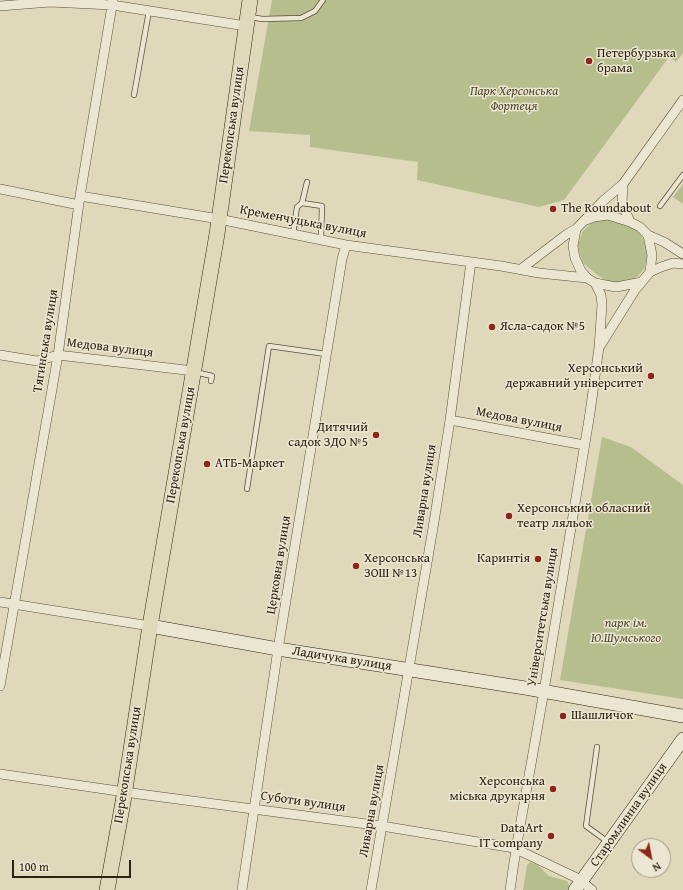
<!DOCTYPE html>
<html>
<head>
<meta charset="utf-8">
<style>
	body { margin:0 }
	#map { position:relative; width:683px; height:890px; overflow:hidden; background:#e0d8ba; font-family:"Gentium Book Plus",serif }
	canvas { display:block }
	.north { position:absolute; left:631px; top:838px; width:40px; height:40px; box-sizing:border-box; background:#ebe6d2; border:1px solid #9f9784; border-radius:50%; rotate:148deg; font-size:11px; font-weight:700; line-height:16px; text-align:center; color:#2e210f }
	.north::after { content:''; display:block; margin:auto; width:14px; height:18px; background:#8f2418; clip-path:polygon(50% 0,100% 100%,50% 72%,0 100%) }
	.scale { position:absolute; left:12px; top:860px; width:119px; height:18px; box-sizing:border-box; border:2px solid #2e210f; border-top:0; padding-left:5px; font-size:12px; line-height:14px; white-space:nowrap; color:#2e210f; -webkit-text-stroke:3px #ebe6d2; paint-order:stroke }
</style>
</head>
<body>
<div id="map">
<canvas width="683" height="890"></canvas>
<div class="north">N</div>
<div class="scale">100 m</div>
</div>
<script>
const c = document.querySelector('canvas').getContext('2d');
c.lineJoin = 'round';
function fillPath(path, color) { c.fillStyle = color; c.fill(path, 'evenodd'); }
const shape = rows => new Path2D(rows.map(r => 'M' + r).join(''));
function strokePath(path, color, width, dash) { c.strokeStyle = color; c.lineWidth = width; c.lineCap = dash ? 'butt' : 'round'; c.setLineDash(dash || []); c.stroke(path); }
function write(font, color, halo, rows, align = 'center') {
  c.font = font + ' "Gentium Book Plus",serif'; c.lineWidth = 3; c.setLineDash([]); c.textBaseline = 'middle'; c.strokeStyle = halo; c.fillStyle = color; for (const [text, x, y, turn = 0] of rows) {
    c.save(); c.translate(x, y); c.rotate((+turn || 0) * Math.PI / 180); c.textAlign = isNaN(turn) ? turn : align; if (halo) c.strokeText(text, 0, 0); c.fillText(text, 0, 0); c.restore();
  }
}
fillPath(shape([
	[272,0,683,0,683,53,676,62,669,57,564,200,539,207,417,180,418,162,310,147,310,135,249,131],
	[683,184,683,204,673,197],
	[604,217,630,225,641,235,647,247,647,259,644,269,637,277,626,282,619,283,607,281,596,274,583,263,579,252,578,245,582,232,590,224],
	[602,437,631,447,683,485,683,699,560,680],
	[530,862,538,865,549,876,567,881,570,887,568,890,523,890,527,865]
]), '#b6be8d');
const lane = shape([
	[251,17,262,19,301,18,315,11,323,0],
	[134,95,149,11],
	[302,203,322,206,321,240],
	[660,206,683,175],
	[293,234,297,207,302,203,307,182],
	[195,372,212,376,211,381],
	[247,489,269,346,326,354],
	[597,747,586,826,608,842]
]);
const street = shape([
	[0,6,50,2,112,5,246,26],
	[623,184,622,203,630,222],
	[0,189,79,205],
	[80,196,219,219,346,245,501,266,539,273,587,278],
	[586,220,594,217,608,215,630,222,640,227,648,235,652,255,650,272,635,290,600,346],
	[648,235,664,242,683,254],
	[521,269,567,234,576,229],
	[650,272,661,267,673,263,683,264],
	[642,282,616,287,595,283,587,278,581,271,575,258,573,246,576,229,603,201,623,184,683,100],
	[0,355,37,361,58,355,194,371],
	[450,420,584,445],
	[0,602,150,626],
	[0,686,58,355,80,196,113,0],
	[0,774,139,794,382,826,508,847,516,849,577,878,592,890],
	[242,890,278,649,342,259,346,245],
	[371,890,434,522,450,420,471,262],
	[510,890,516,849,544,691,590,413,599,347,602,305,601,295,595,283]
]);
const secondary = shape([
	[150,626,278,649,525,688,683,716],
	[575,890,683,739]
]);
const primary = shape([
	[107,890,123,802,150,626,217,234,250,0]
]);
strokePath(lane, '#5a4f3a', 6);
strokePath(street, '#5a4f3a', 10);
strokePath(secondary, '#2e210f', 14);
strokePath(primary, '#2e210f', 16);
strokePath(lane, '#ebe6d2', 4.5);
strokePath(street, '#ebe6d2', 9);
strokePath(secondary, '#ebe6d2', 13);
strokePath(primary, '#e0d8ba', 15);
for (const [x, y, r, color] of [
	[589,61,4,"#8f2418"],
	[553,209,4,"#8f2418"],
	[492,327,4,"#8f2418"],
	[651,376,4,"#8f2418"],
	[376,435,4,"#8f2418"],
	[207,464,4,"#8f2418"],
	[509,516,4,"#8f2418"],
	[538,559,4,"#8f2418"],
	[356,566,4,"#8f2418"],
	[563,716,4,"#8f2418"],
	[553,789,4,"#8f2418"],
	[551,836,4,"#8f2418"]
]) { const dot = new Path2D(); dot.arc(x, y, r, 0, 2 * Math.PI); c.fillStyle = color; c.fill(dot); strokePath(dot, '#ebe6d2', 1.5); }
write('13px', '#2e210f', '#ebe6d2', [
	["Петербурзька",597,54],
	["брама",597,69],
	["The Roundabout",561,209],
	["Ясла-садок №5",500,327],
	["Херсонський",643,369,"right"],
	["державний університет",643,384,"right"],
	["Дитячий",368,428,"right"],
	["садок ЗДО №5",368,443,"right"],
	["АТБ-Маркет",215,464],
	["Херсонський обласний",517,509],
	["театр ляльок",517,524],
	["Херсонська",364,559],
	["ЗОШ №13",364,574],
	["Каринтія",530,559,"right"],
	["Шашличок",571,716],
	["Херсонська",545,782,"right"],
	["міська друкарня",545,797,"right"],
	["DataArt",543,829,"right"],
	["IT company",543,844,"right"]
], 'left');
write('italic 13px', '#50482e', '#ebe6d2', [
	["Парк Херсонська",514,92],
	["Фортеця",514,107],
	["парк ім.",626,624],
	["Ю.Шумського",626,639]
]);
write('13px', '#2e210f', '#ebe6d2', [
	["Перекопська вулиця",232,125,-82],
	["Кременчуцька вулиця",303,222,11],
	["Тягинська вулиця",46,341,-81],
	["Медова вулиця",110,348,7],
	["Медова вулиця",519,420,11],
	["Перекопська вулиця",181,445,-80],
	["Ливарна вулиця",425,491,-81],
	["Церковна вулиця",279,565,-81],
	["Університетська вулиця",543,617,-81],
	["Ладичука вулиця",342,659,9],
	["Перекопська вулиця",128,765,-81],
	["Суботи вулиця",303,802,8],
	["Ливарна вулиця",372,811,-80],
	["Старомлинна вулиця",629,815,-55]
]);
</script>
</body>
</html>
